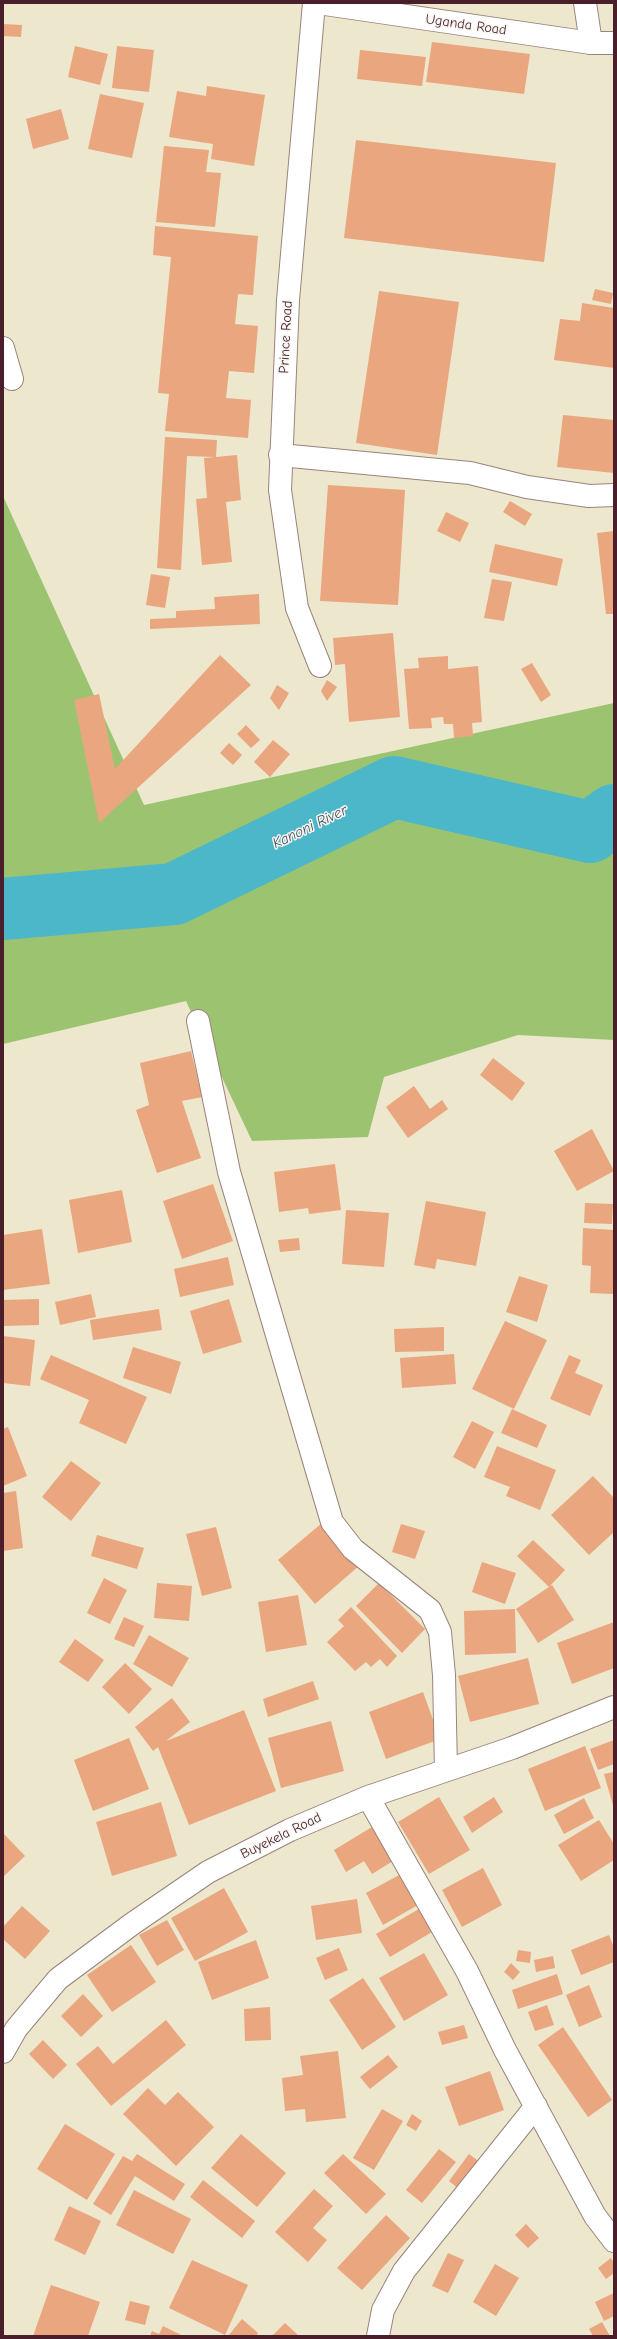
<!DOCTYPE html>
<html>
<head>
<meta charset="utf-8">
<style>
	body { margin:0 }
	#map { position:relative; width:617px; height:2339px; overflow:hidden; background:#ece7cd; font-family:"Comic Neue",sans-serif }
	canvas { display:block }
	.frame { position:absolute; inset:0; border:4px solid #4a1f2b; pointer-events:none }
</style>
</head>
<body>
<div id="map">
<canvas width="617" height="2339"></canvas>
<div class="frame"></div>
</div>
<script>
const c = document.querySelector('canvas').getContext('2d');
c.lineJoin = 'round';
function fillPath(path, color) { c.fillStyle = color; c.fill(path, 'evenodd'); }
const shape = rows => new Path2D(rows.map(r => 'M' + r).join(''));
function strokePath(path, color, width, dash) { c.strokeStyle = color; c.lineWidth = width; c.lineCap = dash ? 'butt' : 'round'; c.setLineDash(dash || []); c.stroke(path); }
function write(font, color, halo, rows, align = 'center') {
  c.font = font + ' "Comic Neue",sans-serif'; c.lineWidth = 3; c.setLineDash([]); c.textBaseline = 'middle'; c.strokeStyle = halo; c.fillStyle = color; for (const [text, x, y, turn = 0] of rows) {
    c.save(); c.translate(x, y); c.rotate((+turn || 0) * Math.PI / 180); c.textAlign = isNaN(turn) ? turn : align; if (halo) c.strokeText(text, 0, 0); c.fillText(text, 0, 0); c.restore();
  }
}
fillPath(shape([
	[3,496,144,805,614,703,614,1040,518,1035,384,1077,368,1137,252,1141,186,1001,3,1044]
]), '#9cc470');
strokePath(shape([
	[3,909,174,894,394,787,590,832,614,815]
]), '#4cb7c8', 62);
fillPath(shape([
	[3,24,22,25,21,37,3,36],
	[432,42,530,54,524,94,426,82],
	[75,46,108,54,100,85,68,77],
	[117,46,154,50,149,92,112,88],
	[360,50,426,57,422,86,357,79],
	[207,86,265,95,254,166,211,159,213,144,169,137,177,91,206,96],
	[100,94,144,103,132,158,88,149],
	[61,109,69,139,33,149,26,119],
	[356,140,556,163,544,262,344,238],
	[164,146,209,150,206,172,221,173,215,227,156,222],
	[155,226,258,236,253,295,238,294,235,324,258,326,254,373,229,371,226,398,251,400,248,438,165,431,169,394,158,393,171,257,153,255],
	[595,289,613,293,611,304,592,300],
	[379,291,459,302,437,455,356,443],
	[582,303,614,308,614,368,554,360,560,319,580,321],
	[563,415,614,420,614,473,557,467],
	[165,437,217,440,216,457,237,455,241,500,226,502,232,562,202,565,196,499,207,498,204,458,215,457,187,456,181,570,157,568],
	[328,485,405,490,398,605,320,601],
	[510,501,532,514,525,526,503,512],
	[446,512,469,523,460,542,437,531],
	[614,531,614,614,606,614,597,533],
	[495,544,563,559,557,586,489,572],
	[151,574,170,577,165,608,146,605],
	[492,579,512,582,504,621,484,618],
	[259,594,260,624,150,629,150,619,176,618,176,611,215,609,214,597],
	[393,633,400,717,349,722,345,664,335,665,333,638],
	[220,655,251,685,99,823,74,700,99,694,115,769],
	[448,656,448,669,478,666,482,722,472,723,473,736,454,738,453,724,444,724,443,717,431,718,432,728,409,729,404,669,419,668,418,658],
	[532,663,551,695,541,702,521,669],
	[327,680,337,687,327,701,321,691],
	[277,685,289,693,279,710,270,698],
	[246,725,260,740,251,748,237,734],
	[273,740,290,754,270,777,254,762],
	[229,743,242,755,233,765,220,753],
	[191,1051,202,1097,182,1101,201,1158,157,1173,136,1110,149,1105,140,1063],
	[493,1058,525,1083,512,1101,480,1075],
	[414,1086,430,1109,442,1100,448,1109,408,1138,386,1107],
	[592,1129,614,1171,577,1191,554,1151],
	[335,1164,341,1210,309,1214,308,1208,279,1212,274,1172],
	[213,1184,233,1241,182,1259,163,1201],
	[122,1190,132,1242,78,1253,69,1200],
	[426,1201,486,1212,476,1266,437,1259,435,1269,414,1265],
	[585,1203,613,1204,612,1224,584,1223],
	[346,1210,389,1213,384,1267,342,1264],
	[583,1228,614,1230,614,1294,590,1293,591,1266,582,1265],
	[42,1229,50,1284,3,1290,3,1235],
	[299,1238,300,1250,280,1252,278,1240],
	[228,1257,234,1285,180,1297,174,1269],
	[519,1276,548,1285,537,1322,506,1312],
	[91,1294,96,1317,60,1325,55,1302],
	[39,1299,39,1325,3,1326,3,1300],
	[229,1299,242,1342,203,1354,190,1311],
	[159,1309,162,1330,93,1340,90,1320],
	[505,1321,547,1340,514,1409,472,1389],
	[444,1327,444,1351,395,1352,394,1329],
	[3,1336,35,1340,30,1386,3,1383],
	[133,1347,181,1362,171,1394,123,1378],
	[454,1354,456,1384,402,1388,400,1358],
	[51,1355,147,1397,126,1444,79,1423,89,1400,40,1379],
	[569,1355,581,1360,575,1373,603,1385,590,1416,550,1399],
	[512,1409,547,1425,537,1448,501,1433],
	[472,1421,494,1432,475,1469,453,1457],
	[8,1427,27,1476,3,1486,3,1429],
	[497,1446,556,1470,540,1510,506,1496,510,1487,484,1477],
	[71,1461,101,1483,71,1521,42,1497],
	[593,1476,614,1498,614,1532,589,1555,551,1515],
	[16,1491,23,1548,3,1551,3,1493],
	[322,1523,359,1566,315,1604,278,1560],
	[401,1524,425,1531,415,1559,392,1552],
	[216,1527,232,1588,202,1596,186,1534],
	[97,1535,144,1548,137,1569,91,1556],
	[533,1540,565,1570,549,1587,517,1556],
	[482,1562,516,1573,505,1604,472,1592],
	[104,1578,127,1590,110,1624,87,1613],
	[157,1583,192,1586,189,1621,154,1618],
	[379,1583,425,1629,402,1653,356,1606],
	[552,1585,574,1620,538,1643,516,1609],
	[298,1595,307,1645,266,1652,258,1602],
	[351,1607,397,1656,387,1667,380,1659,371,1667,366,1662,355,1671,327,1642,344,1626,338,1620],
	[515,1609,516,1653,465,1655,464,1611],
	[124,1617,144,1626,134,1647,114,1639],
	[614,1622,614,1668,572,1684,557,1643],
	[149,1635,189,1658,172,1687,133,1664],
	[75,1639,104,1660,88,1682,59,1662],
	[528,1658,539,1704,470,1722,458,1676],
	[125,1663,152,1689,129,1714,102,1687],
	[313,1681,319,1699,268,1717,263,1699],
	[423,1692,440,1739,386,1759,369,1712],
	[172,1698,190,1722,166,1741,244,1710,276,1791,189,1825,158,1747,153,1751,135,1727],
	[331,1721,344,1771,281,1788,268,1738],
	[129,1738,149,1789,93,1811,74,1760],
	[614,1740,614,1764,598,1770,590,1749],
	[585,1746,601,1788,545,1811,528,1769],
	[614,1772,614,1809,604,1774],
	[439,1797,470,1850,429,1874,398,1822],
	[494,1797,503,1812,472,1833,463,1817],
	[584,1798,594,1818,564,1834,554,1815],
	[161,1802,177,1856,112,1876,96,1822],
	[599,1820,614,1844,614,1860,581,1881,558,1845],
	[372,1827,393,1861,372,1874,364,1861,346,1872,334,1850],
	[3,1833,25,1856,3,1877],
	[483,1868,502,1905,462,1927,442,1890],
	[401,1874,418,1905,383,1925,366,1893],
	[224,1888,248,1932,195,1961,171,1918],
	[357,1899,362,1933,316,1940,311,1906],
	[22,1906,50,1931,25,1959,3,1939,3,1927],
	[424,1906,437,1929,390,1957,376,1934],
	[167,1920,184,1950,157,1966,139,1935],
	[609,1935,614,1948,614,1962,581,1975,571,1950],
	[256,1940,269,1978,212,2000,198,1962],
	[131,1945,156,1982,112,2012,87,1975],
	[339,1948,348,1970,325,1980,316,1958],
	[518,1950,531,1952,530,1963,516,1961],
	[424,1953,448,1995,404,2021,379,1978],
	[553,1956,555,1968,536,1972,534,1960],
	[511,1963,520,1972,513,1980,504,1972],
	[557,1974,563,1994,518,2009,512,1990],
	[363,1978,396,2027,362,2050,329,2000],
	[589,1985,602,2017,579,2027,566,1995],
	[83,1994,103,2016,81,2037,61,2016],
	[547,2005,554,2025,535,2031,528,2012],
	[270,2007,271,2040,245,2041,244,2009],
	[166,2020,186,2045,111,2106,76,2064,98,2046,113,2064],
	[464,2025,468,2038,442,2045,438,2032],
	[563,2027,612,2100,588,2117,538,2045],
	[43,2040,67,2065,53,2079,29,2054],
	[338,2051,346,2118,306,2122,305,2109,285,2111,282,2078,303,2075,300,2056],
	[388,2055,398,2067,370,2089,360,2077],
	[490,2071,504,2110,459,2126,445,2087],
	[148,2088,165,2105,178,2092,214,2127,176,2166,123,2114],
	[382,2109,403,2121,374,2170,353,2158],
	[412,2114,422,2121,416,2131,406,2125],
	[65,2124,115,2154,87,2200,37,2169],
	[241,2134,286,2173,257,2207,211,2168],
	[439,2149,456,2162,422,2203,406,2190],
	[137,2154,185,2184,174,2201,135,2176,111,2215,93,2204,123,2156,132,2161],
	[343,2154,386,2194,366,2214,324,2173],
	[469,2154,481,2163,460,2190,449,2181],
	[203,2180,255,2221,242,2238,190,2197],
	[314,2189,333,2206,313,2228,327,2240,308,2262,275,2232],
	[134,2190,191,2219,173,2254,116,2225],
	[69,2206,101,2221,85,2255,54,2240],
	[386,2215,410,2238,362,2290,337,2268],
	[526,2224,539,2238,528,2248,515,2235],
	[448,2253,464,2260,448,2293,432,2286],
	[611,2258,614,2263,614,2273,606,2279,598,2268],
	[192,2260,248,2285,225,2335,169,2308],
	[495,2264,519,2278,496,2316,473,2302],
	[51,2285,100,2302,88,2336,33,2336],
	[614,2293,614,2316,604,2321,595,2302],
	[130,2301,150,2306,145,2325,125,2320],
	[242,2319,258,2333,256,2336,228,2336],
	[602,2322,610,2336,593,2336,589,2329],
	[285,2323,299,2336,272,2336],
	[163,2326,183,2336,150,2336,152,2331,159,2334]
]), '#eaa67e');
const street = shape([
	[314,3,288,300,280,490,297,608,320,666],
	[585,3,591,43],
	[3,348,12,379],
	[280,455,470,473,527,487,589,496,614,495],
	[198,1021,229,1172,332,1522,353,1549,430,1610,440,1632,444,1675,446,1770],
	[368,1797,467,1971,505,2050,595,2216,614,2241],
	[3,2052,16,2029,58,1979,132,1924,208,1872,290,1830,368,1797,512,1748,614,1707],
	[378,2336,383,2310,404,2271,536,2106]
]);
const secondary = shape([
	[318,3,591,43,614,43]
]);
strokePath(street, '#9b837c', 24);
strokePath(secondary, '#9b837c', 24);
strokePath(street, '#fff', 22);
strokePath(secondary, '#fff', 22);
write('14px', '#4a1f2b', '#f6f6f2', [
	["Uganda Road",466,25,8],
	["Prince Road",286,337,-87],
	["Buyekela Road",281,1836,-26]
]);
write('italic 15px', '#4b5462', '#f6f6f2', [
	["Kanoni River",310,827,-26]
]);
</script>
</body>
</html>
